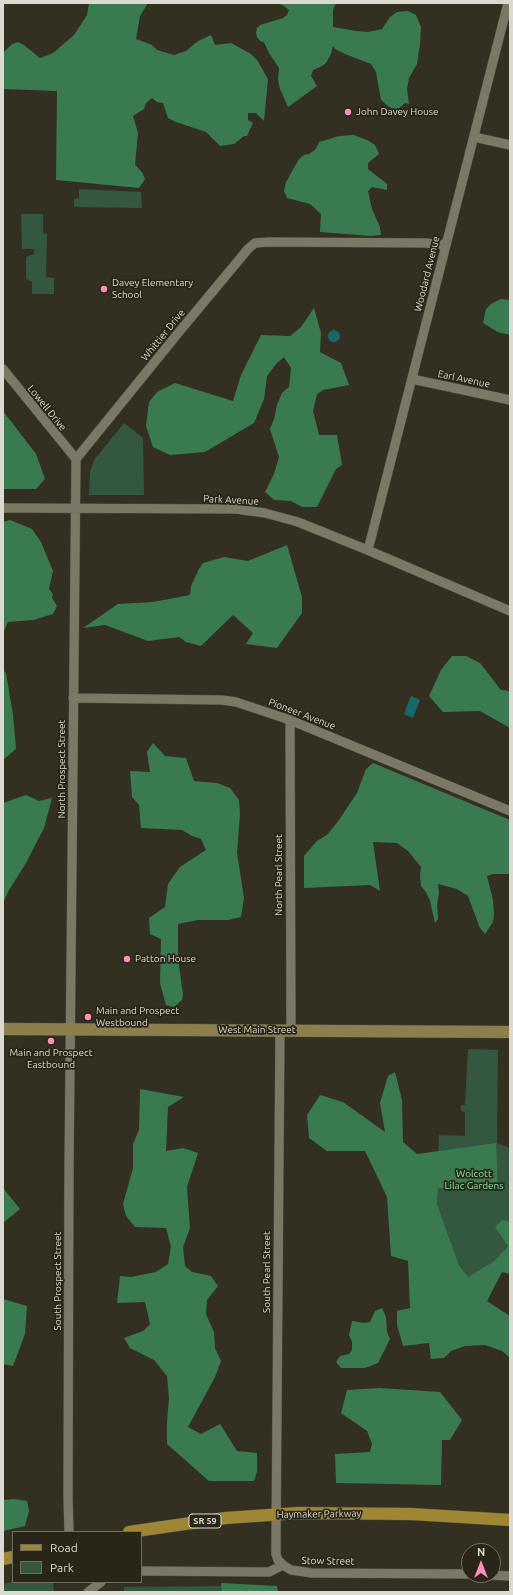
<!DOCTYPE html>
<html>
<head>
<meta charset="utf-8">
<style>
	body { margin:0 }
	#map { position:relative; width:513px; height:1595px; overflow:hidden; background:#333021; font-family:Ubuntu,sans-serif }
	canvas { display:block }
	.frame { position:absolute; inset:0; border:4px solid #dcdad0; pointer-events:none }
	.legend { position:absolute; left:12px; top:1531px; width:130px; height:52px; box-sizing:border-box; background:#292617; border:1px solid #716e61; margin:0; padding:5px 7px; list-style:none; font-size:12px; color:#dcdad0 }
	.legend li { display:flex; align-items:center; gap:8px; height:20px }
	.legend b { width:20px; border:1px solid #716e61 }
	.north { position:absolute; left:461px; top:1543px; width:40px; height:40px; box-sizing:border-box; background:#292617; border:1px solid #716e61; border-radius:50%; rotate:0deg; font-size:11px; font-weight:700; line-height:16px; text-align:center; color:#dcdad0 }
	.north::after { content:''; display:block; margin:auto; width:14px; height:18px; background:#fd8ebe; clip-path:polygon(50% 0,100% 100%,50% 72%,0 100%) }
</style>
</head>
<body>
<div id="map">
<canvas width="513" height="1595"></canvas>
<div class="frame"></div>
<ul class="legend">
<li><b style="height:5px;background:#9f8635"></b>Road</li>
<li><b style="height:11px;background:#33573f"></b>Park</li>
</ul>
<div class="north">N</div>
</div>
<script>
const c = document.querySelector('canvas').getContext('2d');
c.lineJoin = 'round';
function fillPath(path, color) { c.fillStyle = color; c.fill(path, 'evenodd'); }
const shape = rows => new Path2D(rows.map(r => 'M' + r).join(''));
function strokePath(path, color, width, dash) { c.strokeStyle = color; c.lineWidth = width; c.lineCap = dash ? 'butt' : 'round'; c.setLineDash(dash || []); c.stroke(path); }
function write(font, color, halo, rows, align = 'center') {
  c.font = font + ' Ubuntu,sans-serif'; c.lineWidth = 3.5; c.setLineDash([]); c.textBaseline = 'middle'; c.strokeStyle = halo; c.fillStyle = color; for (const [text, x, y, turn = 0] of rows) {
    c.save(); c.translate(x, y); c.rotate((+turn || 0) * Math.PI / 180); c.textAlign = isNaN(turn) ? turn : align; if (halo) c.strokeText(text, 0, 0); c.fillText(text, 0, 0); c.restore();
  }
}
fillPath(shape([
	[79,189,141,192,142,208,74,207,74,199,79,198],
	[21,214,43,214,43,233,47,234,46,277,54,278,54,294,32,294,32,282,26,279,26,257,34,254,34,249,22,249],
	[124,423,143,438,144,495,89,495,90,472,94,460],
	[468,1049,498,1050,497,1143,510,1148,510,1221,502,1220,508,1246,494,1261,468,1277,459,1265,437,1204,439,1135,465,1136,465,1112,461,1111,461,1105,465,1105],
	[13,1582,53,1582,54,1592,3,1592,3,1584],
	[222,1586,222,1592,124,1592,124,1587]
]), '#33573f');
fillPath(shape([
	[89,3,148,3,140,16,136,39,152,45,157,50,174,55,186,51,198,41,211,35,215,45,231,43,251,54,257,60,268,79,264,121,256,113,248,113,248,120,253,123,247,136,244,136,234,144,220,146,206,132,176,122,168,118,163,103,157,102,152,98,146,103,144,109,133,116,138,133,135,165,142,172,145,179,139,188,56,180,57,91,3,89,3,53,12,44,18,42,24,45,40,58,53,53,74,35,87,15],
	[277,3,337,3,335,5,333,10,333,27,356,31,368,32,382,29,390,17,397,12,408,11,416,15,421,27,420,44,417,64,409,78,407,89,409,104,405,103,396,111,388,106,381,100,376,72,371,64,345,54,335,49,333,46,331,54,326,63,322,66,313,70,311,76,317,86,288,107,280,89,278,80,279,68,269,53,264,42,260,41,257,37,256,33,257,28,260,25,283,18,287,15,289,10,284,6],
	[354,135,367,140,375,145,379,154,368,163,368,169,387,184,387,190,372,187,368,191,372,209,380,227,381,235,371,236,320,232,321,214,310,204,287,198,284,191,286,182,299,159,304,155,309,154,316,149,319,142,339,136],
	[501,299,510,300,510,335,498,332,483,323,486,309,491,304],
	[314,308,321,333,320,352,341,363,349,385,323,390,317,394,313,411,319,435,337,435,342,465,336,469,317,507,302,507,291,501,274,500,265,492,274,474,279,457,270,429,274,419,277,405,282,393,289,387,290,378,291,368,284,357,276,364,267,376,264,399,254,423,205,452,170,455,153,447,146,426,149,402,157,392,175,383,233,401,241,375,261,335,290,336,301,327],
	[3,411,36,454,45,479,36,489,3,489],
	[10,520,32,529,41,542,53,571,49,589,53,594,52,598,57,606,53,614,33,620,8,622,3,633,3,522],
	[287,545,302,597,302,613,277,648,246,644,253,633,233,615,201,646,186,642,179,637,148,641,105,625,83,628,118,604,153,602,190,595,191,586,199,569,203,563,224,557,248,561],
	[452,656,466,656,480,663,501,690,510,691,510,728,480,711,443,712,429,696,441,670],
	[3,670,6,673,13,715,16,749,3,760],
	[153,743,165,756,186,758,194,781,217,783,230,788,239,800,240,814,237,853,244,898,241,917,228,920,198,920,178,924,178,958,183,995,182,1000,174,1007,166,1005,160,983,161,939,150,934,149,918,165,907,168,884,180,867,206,850,201,839,192,836,182,830,141,828,139,805,132,797,130,771,150,772,147,752],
	[373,763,510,820,510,874,493,874,487,876,493,900,494,914,493,922,485,934,480,928,468,896,457,889,438,884,439,893,437,904,438,919,435,923,430,901,426,892,421,886,420,875,421,867,408,851,397,843,373,842,380,891,370,885,304,888,304,856,317,841,328,834,339,820,357,793,366,769],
	[26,795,39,801,52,798,44,828,26,863,9,890,3,903,3,803],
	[395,1072,402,1100,403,1142,417,1154,496,1143,498,1190,438,1188,437,1204,459,1265,468,1277,494,1261,508,1246,495,1227,502,1220,510,1221,510,1274,502,1272,487,1301,510,1316,510,1358,502,1351,485,1345,465,1346,451,1351,444,1358,431,1359,429,1343,403,1346,397,1325,397,1311,410,1308,408,1261,391,1256,387,1197,365,1151,327,1151,309,1138,307,1115,320,1095,343,1102,385,1132,380,1103,388,1076],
	[140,1089,184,1097,168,1107,166,1151,183,1148,198,1153,187,1187,190,1228,183,1247,185,1266,192,1272,211,1276,218,1286,207,1300,206,1314,214,1332,215,1348,221,1361,215,1377,188,1427,201,1434,220,1424,237,1451,257,1453,257,1472,254,1481,209,1481,167,1444,167,1421,169,1398,167,1376,154,1360,130,1348,124,1338,143,1331,150,1324,145,1302,117,1303,120,1276,131,1277,156,1272,168,1264,171,1247,166,1228,135,1227,126,1216,123,1204,133,1168,133,1144,139,1130],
	[3,1188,20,1209,3,1223],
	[3,1299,27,1306,25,1334,13,1366,3,1364],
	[382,1308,386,1317,387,1332,390,1339,378,1363,365,1368,341,1368,336,1362,340,1356,349,1354,352,1350,352,1342,349,1335,352,1321,364,1323,370,1322,375,1311],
	[379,1388,440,1392,462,1420,450,1440,442,1440,441,1485,336,1483,335,1454,370,1452,372,1444,367,1431,341,1413,347,1390],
	[14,1499,27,1501,29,1511,25,1526,3,1531,3,1500],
	[221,1583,277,1586,278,1592,222,1592]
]), '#3a7a51');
fillPath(shape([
	'328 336a6 6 0 1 1 12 0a6 6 0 1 1-12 0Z',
	[411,696,420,700,413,718,404,714]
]), '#16686b');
const street = shape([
	[474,137,510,145],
	[3,369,76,459],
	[412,379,510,400],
	[3,508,236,509,265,513,298,522,365,549,510,611],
	[368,550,508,3],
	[73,698,222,700,236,702,290,720,510,811],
	[290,720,291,1030],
	[280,1030,276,1539,276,1554,278,1560,283,1565],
	[69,1532,68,1497,69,1167,76,459,179,332,248,249,255,243,269,242,426,243,446,245],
	[141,1571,269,1572,283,1565,291,1570,312,1573,469,1574],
	[488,1575,510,1576],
	[88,1592,101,1582]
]);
const secondary = shape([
	[3,1029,510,1032]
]);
const primary = shape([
	[129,1532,226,1518,298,1513,411,1514,510,1520],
	[3,1559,13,1557]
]);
strokePath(street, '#514e41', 10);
strokePath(secondary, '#514e41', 13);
strokePath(primary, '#514e41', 13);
strokePath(street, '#7b7866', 9);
strokePath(secondary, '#8d7f4d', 12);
strokePath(primary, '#9f8635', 12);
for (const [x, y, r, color] of [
	[348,112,4,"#fd8ebe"],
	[104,289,4,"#fd8ebe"],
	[127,959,4,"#fd8ebe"],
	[88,1017,4,"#fd8ebe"],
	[51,1041,4,"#fd8ebe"]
]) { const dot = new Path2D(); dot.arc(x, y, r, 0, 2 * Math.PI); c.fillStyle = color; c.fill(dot); strokePath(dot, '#292617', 1.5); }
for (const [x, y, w] of [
	[205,1521,32]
]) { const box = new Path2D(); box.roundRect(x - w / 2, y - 7, w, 14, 3); c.fillStyle = '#292617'; c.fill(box); strokePath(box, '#dcdad0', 1); }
write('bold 9px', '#dcdad0', null, [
	["SR 59",205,1521]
]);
write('10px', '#dcdad0', '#292617', [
	["John Davey House",356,112],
	["Davey Elementary",112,283],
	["School",112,295],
	["Patton House",135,959],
	["Main and Prospect",96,1011],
	["Westbound",96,1023],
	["Main and Prospect",51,1053,"center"],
	["Eastbound",51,1065,"center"]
], 'left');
write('10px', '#dcdad0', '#292617', [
	["Woodard Avenue",427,274,-76],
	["Whittier Drive",163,335,-51],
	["Earl Avenue",464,379,12],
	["Lowell Drive",47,408,51],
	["Park Avenue",231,500,3],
	["Pioneer Avenue",302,714,21],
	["North Prospect Street",62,769,-90],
	["North Pearl Street",279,875,-90],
	["West Main Street",257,1030],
	["South Pearl Street",267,1272,-90],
	["South Prospect Street",58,1281,-90],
	["Haymaker Parkway",319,1514,-1],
	["Stow Street",328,1561,1]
]);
write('10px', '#87e2a5', '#292617', [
	["Wolcott",474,1174],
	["Lilac Gardens",474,1186]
]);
</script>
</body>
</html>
